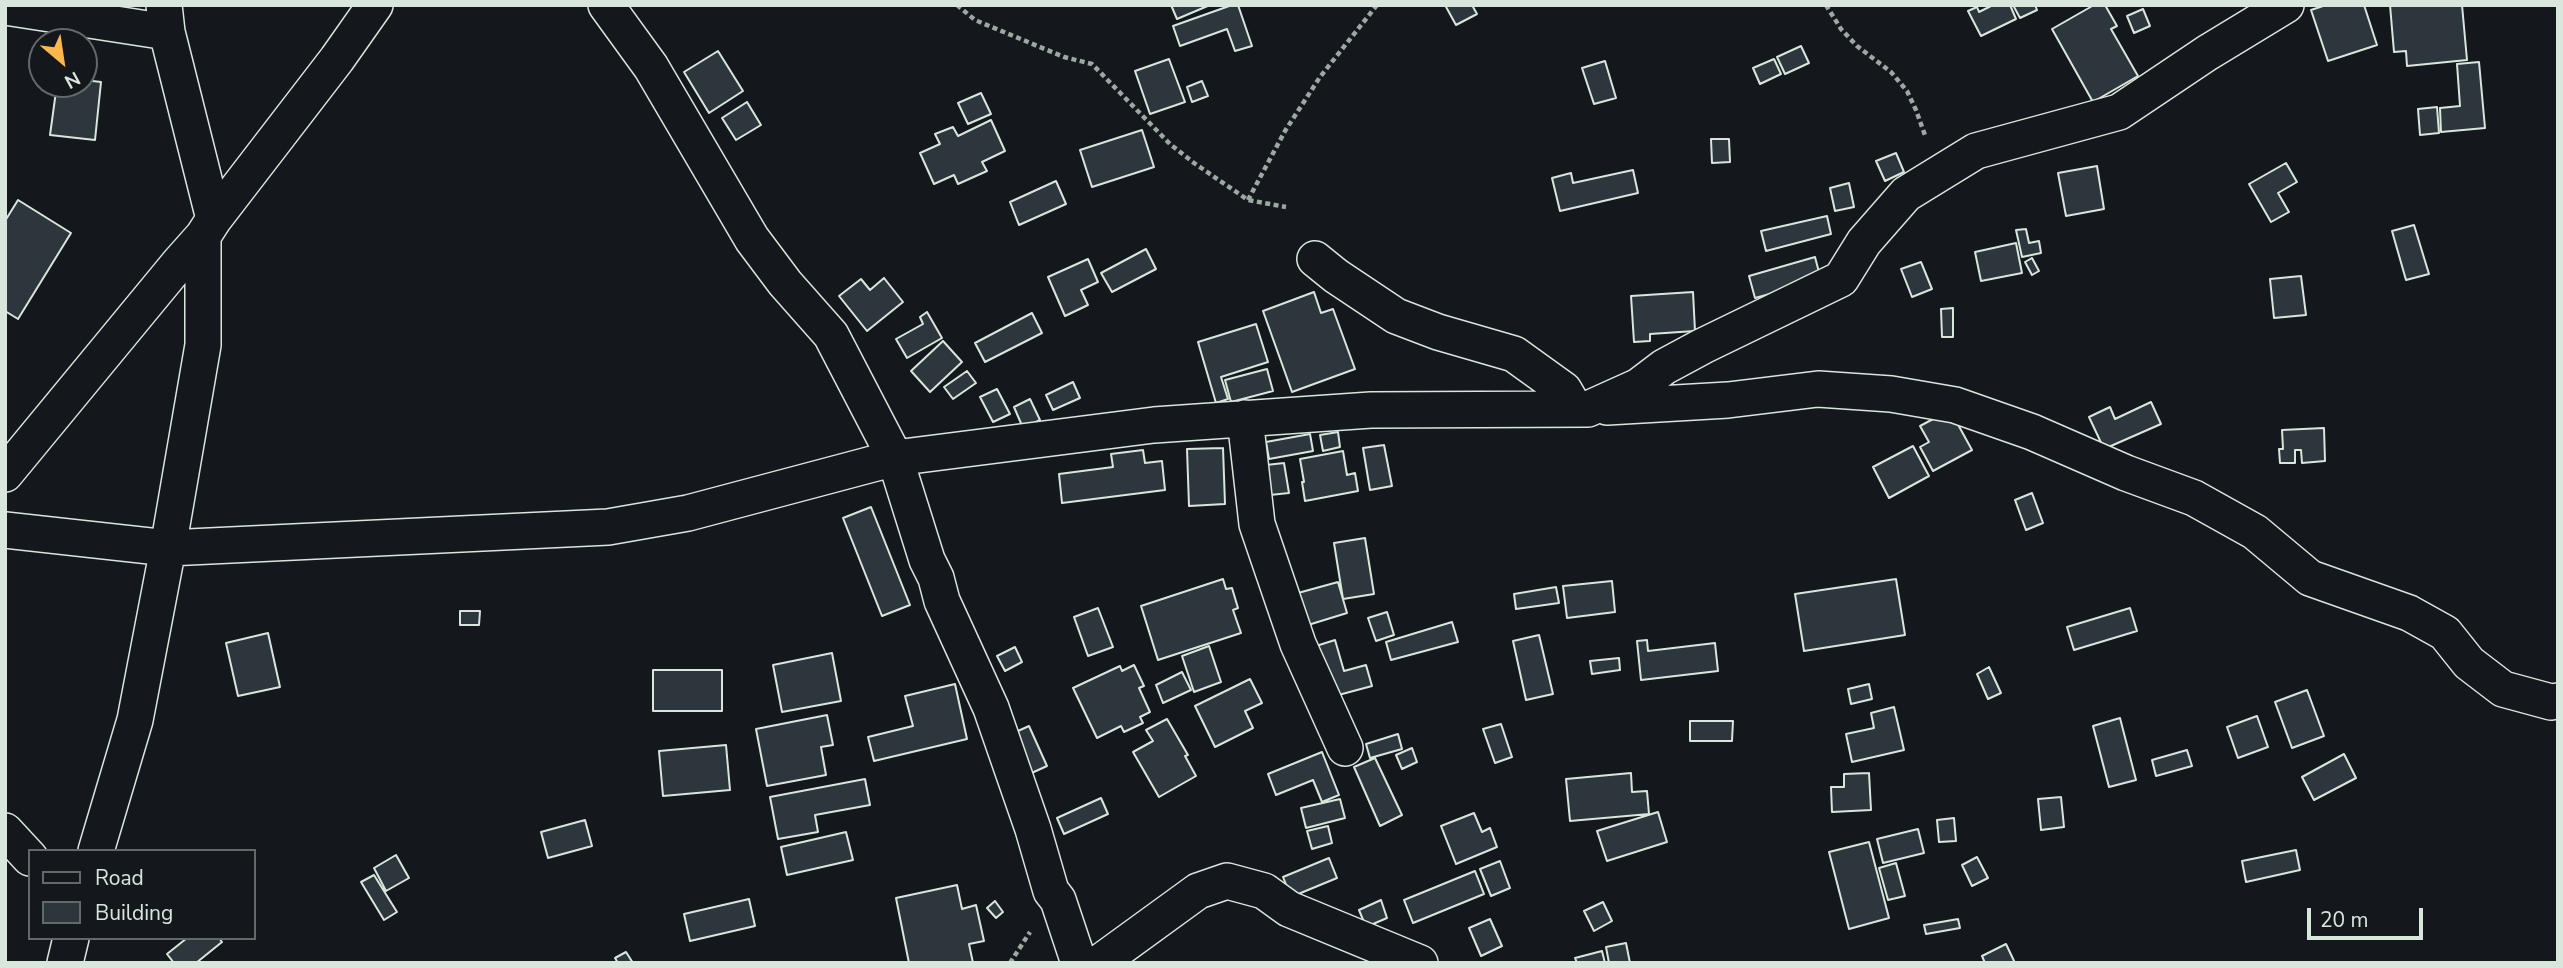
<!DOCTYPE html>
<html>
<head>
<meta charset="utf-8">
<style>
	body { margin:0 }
	#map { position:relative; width:2563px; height:968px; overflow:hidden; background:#14181c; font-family:"Nunito Sans",sans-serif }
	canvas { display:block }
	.frame { position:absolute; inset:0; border:7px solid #d8e6dc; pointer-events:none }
	.legend { position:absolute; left:28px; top:849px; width:228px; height:91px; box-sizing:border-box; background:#14181c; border:2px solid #626a69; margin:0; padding:9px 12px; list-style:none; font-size:21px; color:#d8e6dc }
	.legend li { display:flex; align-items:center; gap:14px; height:35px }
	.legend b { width:35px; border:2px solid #626a69 }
	.north { position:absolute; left:28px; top:28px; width:70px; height:70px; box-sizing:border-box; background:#14181c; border:2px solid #626a69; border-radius:50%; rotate:151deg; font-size:19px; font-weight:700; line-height:28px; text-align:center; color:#d8e6dc }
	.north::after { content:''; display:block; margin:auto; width:24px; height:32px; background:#ffb74d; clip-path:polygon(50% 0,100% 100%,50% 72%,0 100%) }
	.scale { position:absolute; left:2307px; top:908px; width:116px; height:32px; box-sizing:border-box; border:4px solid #d8e6dc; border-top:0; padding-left:9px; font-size:21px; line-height:24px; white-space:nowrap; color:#d8e6dc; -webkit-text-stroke:5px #14181c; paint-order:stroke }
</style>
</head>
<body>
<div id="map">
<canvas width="2563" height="968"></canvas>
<div class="frame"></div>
<ul class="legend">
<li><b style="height:9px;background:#14181c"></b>Road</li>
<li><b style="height:19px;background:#2c363c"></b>Building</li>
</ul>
<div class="north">N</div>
<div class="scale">20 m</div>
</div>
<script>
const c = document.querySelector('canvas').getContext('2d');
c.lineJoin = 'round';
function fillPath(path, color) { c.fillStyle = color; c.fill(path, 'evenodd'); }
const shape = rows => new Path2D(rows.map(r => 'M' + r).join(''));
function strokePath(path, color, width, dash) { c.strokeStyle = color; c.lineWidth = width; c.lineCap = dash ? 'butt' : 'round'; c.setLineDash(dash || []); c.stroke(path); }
const building = shape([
	[1171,5,1210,5,1177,19,1171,5],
	[1232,5,1238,5,1252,46,1235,51,1227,29,1180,46,1173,26,1232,5],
	[1445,5,1472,5,1477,14,1456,25,1445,5],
	[1993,5,2010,5,2016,19,1981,36,1968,11,1977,7,1979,12,1993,5],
	[2013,5,2035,5,2037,10,2020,18,2013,5],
	[2094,5,2105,5,2117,26,2111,29,2138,76,2093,102,2052,29,2094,5],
	[2326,5,2364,5,2377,45,2328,61,2311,10,2326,5],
	[2390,5,2462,5,2467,60,2407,66,2406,51,2394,52,2390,5],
	[2143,9,2150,26,2134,33,2127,16,2143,9],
	[1801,46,1809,63,1785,74,1777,57,1801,46],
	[718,51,743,91,709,113,684,72,718,51],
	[1169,59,1185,102,1150,114,1135,71,1169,59],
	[1774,59,1781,74,1760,84,1753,68,1774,59],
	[1605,61,1616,98,1594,104,1582,68,1605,61],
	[2479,62,2485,128,2441,132,2440,108,2460,106,2457,64,2479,62],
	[84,80,101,82,95,140,50,135,57,84,84,84,84,80],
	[1202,81,1208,96,1192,102,1187,87,1202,81],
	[981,93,991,114,968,124,958,103,981,93],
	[747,102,761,125,736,140,722,118,747,102],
	[2437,107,2439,133,2420,135,2418,109,2437,107],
	[991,120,1005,151,982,162,987,171,958,184,954,175,934,184,920,153,940,144,935,134,953,127,958,136,991,120],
	[1142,130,1154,167,1092,187,1080,150,1142,130],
	[1711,139,1729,139,1730,162,1712,163,1711,139],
	[1896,153,1904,172,1885,181,1876,161,1896,153],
	[2286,163,2297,182,2278,193,2289,212,2271,222,2249,184,2286,163],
	[2097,166,2104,209,2066,216,2058,173,2097,166],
	[1633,170,1638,193,1560,211,1552,178,1571,173,1573,183,1633,170],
	[1056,181,1066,204,1019,225,1010,202,1056,181],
	[1849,183,1854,207,1835,211,1830,188,1849,183],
	[18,200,71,233,18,319,5,311,5,221,18,200],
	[1827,216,1831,234,1766,251,1761,231,1827,216],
	[2414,225,2429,274,2406,280,2392,231,2414,225],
	[2026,229,2029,243,2039,241,2041,253,2022,257,2016,230,2026,229],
	[2016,243,2022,273,1981,281,1975,252,2016,243],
	[1146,249,1156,269,1112,292,1101,273,1146,249],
	[1815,257,1821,280,1755,298,1749,276,1815,257],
	[2032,258,2039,271,2032,275,2025,262,2032,258],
	[1088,259,1098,282,1081,290,1088,305,1065,316,1048,277,1088,259],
	[1921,262,1932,289,1912,297,1901,269,1921,262],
	[2301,276,2306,315,2274,318,2270,279,2301,276],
	[884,278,903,302,867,331,839,296,861,279,870,290,884,278],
	[1314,292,1321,313,1333,309,1355,369,1292,392,1263,311,1314,292],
	[1693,292,1695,331,1650,334,1650,341,1634,342,1631,296,1693,292],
	[1953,308,1953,337,1942,337,1941,309,1953,308],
	[927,312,942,338,907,358,896,339,923,324,920,317,927,312],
	[1032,313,1042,333,985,362,975,343,1032,313],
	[1256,324,1268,362,1221,377,1228,399,1216,403,1198,342,1256,324],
	[943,341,962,362,930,392,911,371,943,341],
	[1267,369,1273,391,1231,402,1225,380,1267,369],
	[967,371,976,383,953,399,944,387,967,371],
	[1073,382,1080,398,1053,410,1046,395,1073,382],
	[997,389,1010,414,993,422,980,397,997,389],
	[1030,399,1040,420,1023,428,1014,407,1030,399],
	[2151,402,2161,424,2104,449,2089,417,2110,407,2115,419,2151,402],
	[1950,410,1972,450,1933,471,1920,447,1929,442,1920,426,1950,410],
	[2324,428,2325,461,2302,463,2301,450,2295,450,2295,463,2280,463,2279,449,2283,449,2282,430,2324,428],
	[1338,432,1340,447,1323,451,1320,435,1338,432],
	[1310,434,1313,451,1269,459,1266,442,1310,434],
	[1384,445,1392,486,1370,490,1363,448,1384,445],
	[1913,446,1929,476,1889,498,1873,467,1913,446],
	[1223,448,1225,504,1189,506,1187,449,1223,448],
	[1143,450,1145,463,1162,461,1165,490,1062,503,1059,474,1113,467,1111,454,1143,450],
	[1343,451,1347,475,1355,473,1358,491,1305,501,1302,482,1304,482,1300,459,1343,451],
	[1284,463,1289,493,1270,495,1266,465,1284,463],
	[2032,493,2043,523,2026,530,2015,500,2032,493],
	[871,507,910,605,882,616,843,518,871,507],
	[1365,538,1374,594,1343,599,1334,543,1365,538],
	[1223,579,1226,589,1232,588,1238,608,1233,610,1241,633,1158,660,1141,606,1223,579],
	[1896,579,1905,635,1804,651,1795,594,1896,579],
	[1612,581,1615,612,1567,618,1563,586,1612,581],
	[1338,582,1347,613,1308,625,1298,593,1338,582],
	[1556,587,1559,603,1516,609,1514,594,1556,587],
	[1098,608,1113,647,1088,656,1074,617,1098,608],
	[2130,608,2137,631,2074,650,2067,627,2130,608],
	[460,611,480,611,479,625,460,625,460,611],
	[1387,612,1394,635,1376,641,1368,618,1387,612],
	[1452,622,1458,642,1391,660,1386,642,1452,622],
	[268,633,280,687,238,696,226,643,268,633],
	[1539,635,1553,694,1526,700,1513,641,1539,635],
	[1335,640,1344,671,1366,665,1372,686,1331,697,1316,646,1335,640],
	[1647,640,1648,651,1715,643,1718,671,1641,680,1637,641,1647,640],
	[1209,646,1221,682,1194,692,1182,656,1209,646],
	[1015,647,1022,662,1005,671,997,656,1015,647],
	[832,653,841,701,782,712,773,665,832,653],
	[1619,658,1620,670,1592,674,1590,661,1619,658],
	[1134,665,1144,686,1139,688,1150,712,1140,717,1143,723,1124,732,1121,726,1097,738,1073,688,1120,666,1122,671,1134,665],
	[1989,667,2001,693,1988,699,1977,674,1989,667],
	[653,670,722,670,722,711,653,711,653,670],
	[1182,672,1191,690,1163,703,1156,685,1182,672],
	[1250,679,1262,703,1245,711,1253,728,1215,747,1195,706,1250,679],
	[955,684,967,739,874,761,868,737,913,726,905,696,955,684],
	[1869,684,1872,699,1851,704,1848,689,1869,684],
	[2307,690,2324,736,2292,748,2275,702,2307,690],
	[1894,707,1904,750,1852,762,1846,734,1874,728,1871,713,1894,707],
	[827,715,833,745,821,747,826,775,767,786,756,729,827,715],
	[2257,716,2268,747,2238,758,2227,727,2257,716],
	[2120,718,2136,780,2109,787,2093,726,2120,718],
	[1167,719,1188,755,1185,756,1196,776,1159,797,1133,752,1153,741,1146,730,1167,719],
	[1690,721,1733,721,1732,741,1690,741,1690,721],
	[1501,724,1512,757,1495,763,1483,729,1501,724],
	[1029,726,1047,766,1025,776,1007,736,1029,726],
	[1398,734,1402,749,1370,758,1366,744,1398,734],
	[726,745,730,790,663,796,659,751,726,745],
	[1412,748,1417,762,1402,769,1396,755,1412,748],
	[2187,750,2192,766,2156,776,2152,760,2187,750],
	[1322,752,1339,795,1322,802,1313,780,1276,795,1268,774,1322,752],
	[2344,754,2356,778,2314,800,2302,777,2344,754],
	[1375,758,1402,815,1380,826,1354,767,1375,758],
	[1631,773,1632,792,1647,791,1649,814,1570,821,1566,779,1631,773],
	[1869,773,1871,810,1832,812,1831,787,1844,787,1844,774,1869,773],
	[865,779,870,805,815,815,818,832,778,839,770,797,865,779],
	[2061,797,2064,827,2041,830,2038,799,2061,797],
	[1101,798,1108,814,1064,834,1057,818,1101,798],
	[1340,799,1345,818,1306,828,1301,808,1340,799],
	[1658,812,1667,842,1607,861,1597,831,1658,812],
	[1474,813,1482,832,1490,828,1497,847,1456,864,1441,826,1474,813],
	[1954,818,1956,841,1939,842,1937,820,1954,818],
	[585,820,592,846,548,858,541,832,585,820],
	[1328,826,1332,843,1312,849,1307,831,1328,826],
	[1918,829,1924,853,1883,863,1877,839,1918,829],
	[846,832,853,860,787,875,781,847,846,832],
	[1869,842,1889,918,1849,929,1829,852,1869,842],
	[2296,850,2300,870,2246,882,2242,861,2296,850],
	[396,855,409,878,386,891,374,868,396,855],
	[1977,857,1988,878,1972,886,1962,865,1977,857],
	[1329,858,1337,878,1291,897,1283,877,1329,858],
	[1500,861,1510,888,1491,896,1480,869,1500,861],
	[1896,863,1905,896,1888,900,1879,868,1896,863],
	[1475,871,1484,894,1413,923,1404,900,1475,871],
	[374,875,397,912,384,920,361,882,374,875],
	[957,885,962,909,976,905,984,941,969,944,973,963,909,963,896,898,957,885],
	[749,899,755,926,690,941,684,914,749,899],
	[1381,900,1387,918,1366,927,1359,910,1381,900],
	[995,901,1003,912,996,918,987,908,995,901],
	[1603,902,1612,921,1594,931,1584,911,1603,902],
	[1490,919,1502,946,1481,956,1469,928,1490,919],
	[1958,919,1960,928,1926,934,1924,925,1958,919],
	[187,938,219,938,222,942,196,963,174,963,167,954,187,938],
	[1626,943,1630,963,1609,963,1606,947,1626,943],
	[2006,944,2015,963,1985,963,1982,956,2006,944],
	[1602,951,1605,963,1577,963,1575,958,1602,951],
	[626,952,633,963,618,963,615,958,626,952]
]);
fillPath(building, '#2c363c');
strokePath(building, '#d8e6dc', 2);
const street = shape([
	[606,5,651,67,752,239,785,283,831,335,895,458,927,560,936,578,942,601,991,708,1033,829,1051,891,1058,900,1079,963],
	[5,7,167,32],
	[214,219,337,59,375,5],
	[1315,259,1336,276,1396,316,1438,332,1514,354,1564,390,1575,409],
	[1607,407,1728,400,1818,389,1891,394,1955,405,2032,432,2126,473,2194,498,2255,532,2310,578,2409,613,2445,633,2469,663,2503,689,2551,702,2558,701],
	[1245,418,1257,524,1298,644,1345,748],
	[5,474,179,263,203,236,214,219,167,32,164,5],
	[5,530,168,548,608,527,688,513,895,458,1154,425,1371,410,1588,409,1639,386,1664,367,1703,346,1841,279,1864,242,1906,194,1976,151,2119,112,2207,53,2286,5],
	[5,831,30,858],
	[96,851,135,720,168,548,203,345,203,236],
	[65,963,71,938],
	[1099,963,1198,891,1227,881,1264,891,1289,909,1420,963]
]);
strokePath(street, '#d8e6dc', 38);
strokePath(shape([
	[957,5,975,20,1064,57,1092,64,1170,144,1194,163,1248,200,1286,207],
	[1826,5,1841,29,1857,46,1891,72,1907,91,1916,110,1926,138],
	[1248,200,1285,131,1320,77,1377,5],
	[1010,963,1030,932]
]), '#9da8a2', 4.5, [5, 3.5]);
strokePath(street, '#14181c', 35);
</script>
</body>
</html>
